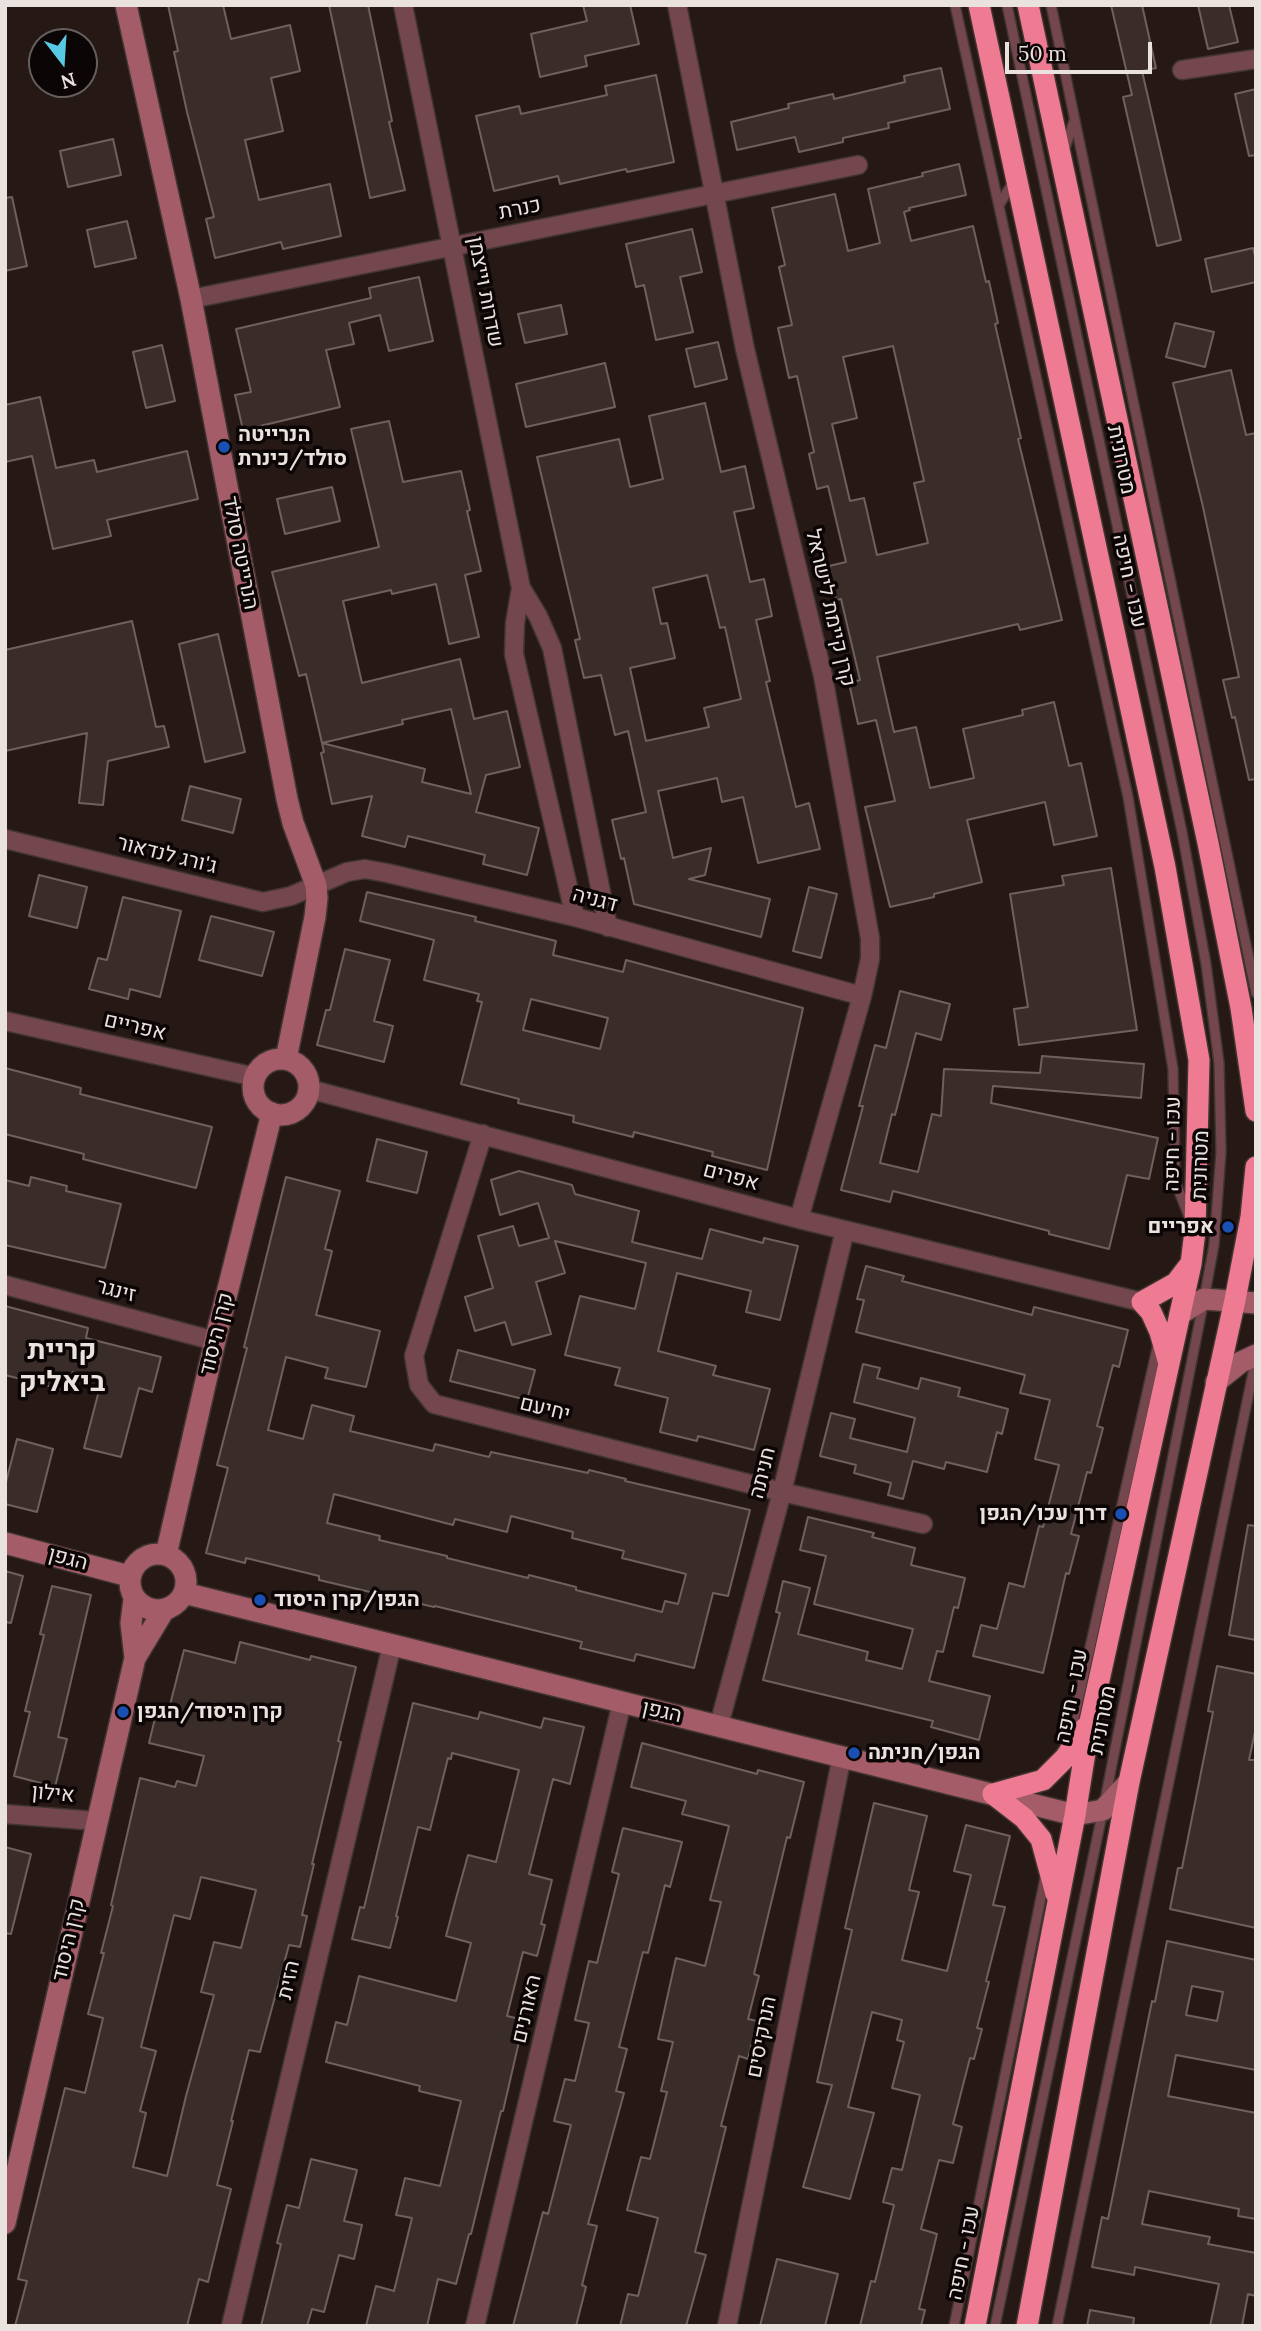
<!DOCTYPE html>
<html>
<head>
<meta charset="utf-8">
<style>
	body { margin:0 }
	#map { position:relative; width:1261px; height:2331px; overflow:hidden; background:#261915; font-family:Lora,serif }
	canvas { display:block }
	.frame { position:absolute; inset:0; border:7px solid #eae2de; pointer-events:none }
	.north { position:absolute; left:28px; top:28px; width:70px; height:70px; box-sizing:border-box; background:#0b0605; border:2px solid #645e5c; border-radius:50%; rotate:163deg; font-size:19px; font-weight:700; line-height:28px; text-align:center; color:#eae2de }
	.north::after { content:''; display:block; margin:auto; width:24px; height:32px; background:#58c9e3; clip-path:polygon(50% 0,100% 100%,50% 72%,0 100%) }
	.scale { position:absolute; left:1005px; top:42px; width:147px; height:32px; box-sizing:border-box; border:4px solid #eae2de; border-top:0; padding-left:9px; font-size:21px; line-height:24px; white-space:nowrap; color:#eae2de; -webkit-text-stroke:5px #0b0605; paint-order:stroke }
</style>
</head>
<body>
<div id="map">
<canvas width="1261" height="2331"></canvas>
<div class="frame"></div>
<div class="north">N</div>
<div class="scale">50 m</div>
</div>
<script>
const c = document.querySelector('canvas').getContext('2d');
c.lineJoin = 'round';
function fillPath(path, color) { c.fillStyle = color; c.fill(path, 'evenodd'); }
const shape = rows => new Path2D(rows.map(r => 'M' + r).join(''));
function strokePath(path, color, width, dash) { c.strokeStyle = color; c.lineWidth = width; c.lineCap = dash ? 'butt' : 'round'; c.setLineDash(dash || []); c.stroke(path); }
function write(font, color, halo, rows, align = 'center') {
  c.font = font + ' Lora,Heebo,serif'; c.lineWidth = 7; c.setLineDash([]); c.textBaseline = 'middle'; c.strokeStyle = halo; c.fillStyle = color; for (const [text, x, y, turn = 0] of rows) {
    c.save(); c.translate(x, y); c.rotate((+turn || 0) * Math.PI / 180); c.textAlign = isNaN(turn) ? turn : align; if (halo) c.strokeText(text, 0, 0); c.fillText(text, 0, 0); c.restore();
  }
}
const building = shape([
	[168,5,223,5,231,39,290,25,300,71,271,78,283,131,245,140,259,200,330,184,341,236,283,249,281,242,215,258,206,219,214,217,187,112,174,52,178,51,168,5],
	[329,5,368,5,392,121,389,122,405,190,370,198,329,5],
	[583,5,630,5,639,44,585,56,587,66,540,77,531,34,587,21,583,5],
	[1111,5,1142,5,1156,68,1142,71,1181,240,1157,246,1123,97,1132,95,1111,5],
	[1198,5,1229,5,1238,42,1208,49,1198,5],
	[941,68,950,109,888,123,889,128,843,138,843,142,799,152,795,137,737,150,731,122,789,108,788,104,833,94,834,99,905,82,904,76,941,68],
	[656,75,674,162,627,172,626,169,560,184,558,176,494,191,476,116,519,106,521,114,607,95,605,86,656,75],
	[1256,89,1256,155,1249,156,1235,94,1256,89],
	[113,139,121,175,68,187,60,151,113,139],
	[959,164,966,195,909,208,910,210,904,212,911,241,973,226,986,282,989,281,998,323,995,324,1021,438,1018,439,1062,620,1020,630,1018,624,877,657,894,732,916,727,930,788,974,778,963,729,1023,715,1022,710,1054,702,1069,766,1081,763,1097,836,1054,845,1045,802,967,820,982,882,934,894,934,897,890,907,865,807,895,801,876,720,858,724,849,683,860,680,841,599,836,600,829,566,846,562,828,486,817,489,809,454,814,452,797,376,789,378,778,328,792,325,779,267,785,265,772,208,835,194,848,251,880,243,868,189,923,176,922,173,959,164],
	[893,346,924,481,914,483,928,543,877,555,864,498,850,501,832,424,857,418,843,357,893,346],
	[12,197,27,266,5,271,5,198,12,197],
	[127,221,136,258,95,267,87,230,127,221],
	[692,229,702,272,680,277,693,332,656,340,644,285,636,287,626,244,692,229],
	[1253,248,1256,260,1256,282,1212,292,1205,259,1253,248],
	[419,277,433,341,389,351,380,315,349,323,354,344,326,350,340,407,243,430,235,395,251,392,236,329,371,298,369,288,419,277],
	[561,305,567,334,525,343,518,314,561,305],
	[1175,323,1214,332,1205,367,1166,357,1175,323],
	[718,342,727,379,695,387,686,349,718,342],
	[162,345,175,401,146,408,133,352,162,345],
	[605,363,615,407,526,427,516,384,605,363],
	[1231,370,1246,435,1256,433,1256,779,1249,780,1235,717,1232,718,1223,680,1239,677,1203,507,1173,383,1231,370],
	[40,397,56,468,94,460,97,472,187,451,198,499,107,520,111,536,53,549,32,456,5,462,5,405,40,397],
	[705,403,721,472,745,466,754,508,734,512,750,582,764,579,772,616,756,620,770,681,766,682,796,807,809,803,820,849,758,863,743,797,722,802,717,778,658,791,673,858,711,848,705,875,689,879,770,899,761,937,634,904,624,858,621,859,612,820,646,812,628,731,615,735,601,675,584,678,575,640,580,639,537,457,619,439,630,487,663,479,649,416,705,403],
	[707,575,720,628,725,627,741,699,704,708,709,727,646,741,630,668,675,658,667,623,661,624,653,588,707,575],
	[389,421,403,482,461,471,470,510,467,511,481,571,465,575,479,637,449,644,436,584,392,594,391,590,343,601,362,683,460,659,474,719,507,711,520,767,486,775,476,812,539,828,527,875,483,864,485,855,408,836,405,847,362,836,372,796,332,804,321,753,324,752,322,743,425,769,422,782,471,794,451,709,402,720,403,724,322,743,306,674,299,676,272,572,379,547,351,429,389,421],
	[332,487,340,521,285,534,277,499,332,487],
	[132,621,156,727,164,726,169,747,108,761,103,805,79,803,87,733,5,751,5,650,132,621],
	[218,634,245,752,205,762,179,644,218,634],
	[190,786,241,799,233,833,182,820,190,786],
	[1111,868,1137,1030,1019,1045,1014,1009,1028,1007,1010,894,1064,885,1062,876,1111,868],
	[39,875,87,887,77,928,29,916,39,875],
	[809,887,837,894,821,958,793,951,809,887],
	[367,892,476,917,475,921,556,941,553,955,623,972,626,960,803,1008,767,1170,712,1156,713,1152,634,1132,633,1137,573,1122,574,1116,518,1103,519,1099,461,1084,482,1002,477,1001,479,994,424,980,434,940,360,921,367,892],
	[531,999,608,1018,600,1049,523,1030,531,999],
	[123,897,181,911,160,997,130,989,128,999,89,989,98,958,107,960,123,897],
	[211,916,274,932,262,976,199,960,211,916],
	[345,949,390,960,374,1021,393,1026,384,1062,317,1045,326,1010,330,1010,345,949],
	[900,991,950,1004,941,1040,916,1033,895,1115,892,1114,880,1163,918,1172,932,1114,941,1116,944,1069,1040,1073,1042,1056,1144,1064,1141,1098,993,1086,991,1103,1158,1138,1149,1179,1127,1175,1109,1249,1049,1234,1049,1231,893,1191,890,1202,841,1190,863,1106,859,1106,875,1045,886,1048,900,991],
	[5,1068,81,1088,80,1094,212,1127,196,1188,83,1159,84,1154,5,1134,5,1068],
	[377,1139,427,1152,417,1193,367,1181,377,1139],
	[519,1171,572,1185,575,1194,639,1211,632,1242,702,1259,710,1229,763,1243,764,1238,798,1246,780,1320,746,1312,751,1291,677,1273,658,1351,716,1366,713,1375,770,1389,754,1450,698,1436,697,1441,660,1432,668,1398,615,1385,620,1368,565,1355,580,1296,635,1309,646,1263,555,1241,565,1273,536,1282,551,1334,512,1345,505,1322,475,1331,465,1297,493,1288,478,1236,513,1226,519,1246,549,1238,538,1203,500,1215,491,1180,519,1171],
	[31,1177,67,1186,66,1191,121,1204,105,1268,5,1245,5,1180,29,1186,31,1177],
	[286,1177,340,1191,325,1249,332,1251,316,1315,380,1331,366,1387,325,1378,328,1368,286,1357,268,1430,303,1439,312,1405,354,1416,350,1431,433,1451,435,1444,489,1457,491,1452,588,1473,589,1470,626,1479,625,1481,750,1510,728,1596,713,1593,694,1668,636,1654,634,1661,580,1648,582,1642,435,1606,434,1607,319,1580,319,1576,246,1558,245,1563,206,1553,228,1468,217,1465,247,1348,244,1347,286,1177],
	[334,1494,453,1525,455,1519,507,1532,511,1516,573,1532,572,1538,624,1551,622,1558,686,1574,678,1604,665,1601,662,1612,576,1590,576,1587,529,1575,528,1578,447,1558,447,1556,379,1540,380,1536,327,1523,334,1494],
	[866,1266,904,1276,902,1281,1032,1315,1034,1307,1128,1330,1119,1367,1113,1365,1097,1426,1103,1428,1091,1473,1087,1472,1071,1534,1079,1536,1069,1574,1066,1573,1043,1673,973,1656,981,1625,997,1629,1009,1583,1024,1587,1039,1526,1043,1527,1059,1465,1035,1459,1050,1400,1020,1393,1025,1375,856,1332,864,1300,857,1299,866,1266],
	[5,1306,88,1328,86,1338,161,1357,152,1392,139,1388,121,1457,84,1448,102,1379,73,1372,68,1391,5,1375,5,1306],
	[458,1350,535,1370,527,1400,450,1381,458,1350],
	[863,1364,880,1368,877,1378,918,1389,921,1378,960,1388,958,1396,1008,1409,1002,1434,997,1432,987,1472,946,1462,944,1469,913,1461,903,1499,888,1495,891,1483,854,1473,856,1465,820,1456,831,1413,855,1419,850,1438,907,1452,915,1418,854,1402,863,1364],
	[17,1439,53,1449,37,1512,5,1504,5,1486,17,1439],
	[808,1517,874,1533,872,1537,915,1548,911,1565,965,1578,958,1608,954,1607,943,1652,937,1651,929,1681,990,1696,979,1740,931,1727,933,1721,763,1680,780,1613,776,1612,783,1581,810,1588,798,1634,868,1652,866,1660,902,1669,913,1629,814,1604,826,1556,800,1550,808,1517],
	[1248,1525,1256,1526,1256,1640,1229,1635,1248,1525],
	[5,1571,23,1576,11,1623,5,1622,5,1571],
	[52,1586,91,1595,58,1737,67,1739,55,1787,14,1776,30,1712,25,1711,44,1635,40,1634,52,1586],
	[240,1642,310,1660,311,1656,356,1667,338,1741,341,1742,312,1864,314,1864,302,1915,307,1916,300,1947,289,1945,260,2052,249,2050,231,2121,233,2121,217,2185,231,2189,208,2282,199,2279,187,2326,15,2326,27,2281,18,2279,65,2088,85,2093,103,2018,88,2014,104,1953,101,1953,113,1906,111,1905,140,1778,175,1787,177,1781,196,1786,204,1756,149,1743,158,1706,169,1709,184,1650,235,1663,240,1642],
	[201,1877,256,1890,241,1948,214,1942,201,1992,214,1995,186,2096,167,2176,133,2167,146,2113,140,2111,156,2051,141,2047,174,1915,190,1919,201,1877],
	[1217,1666,1256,1674,1256,1727,1249,1760,1256,1760,1256,1928,1170,1909,1178,1868,1182,1868,1213,1712,1208,1711,1217,1666],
	[413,1703,478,1719,480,1712,541,1728,544,1718,584,1727,570,1784,553,1779,529,1874,552,1880,541,1924,545,1925,537,1956,523,1952,507,2016,524,2020,503,2111,501,2111,471,2234,469,2234,456,2284,438,2279,427,2326,366,2326,376,2286,394,2291,412,2218,396,2215,405,2178,440,2186,461,2101,419,2091,420,2086,326,2062,336,2022,347,2025,359,1976,456,2001,471,1943,446,1936,455,1902,468,1855,496,1862,519,1770,452,1753,451,1759,448,1758,430,1830,418,1827,396,1916,398,1917,390,1948,352,1939,360,1907,364,1908,413,1703],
	[642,1743,757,1774,758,1770,804,1782,790,1838,787,1837,754,1974,759,1976,748,2019,757,2021,748,2059,739,2056,721,2126,726,2127,695,2252,706,2255,686,2326,620,2326,628,2294,638,2296,658,2218,627,2210,641,2157,650,2159,667,2092,661,2091,673,2042,658,2039,676,1958,705,1966,721,1902,710,1900,729,1826,682,1814,686,1801,631,1787,642,1743],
	[874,1803,927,1816,909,1890,919,1892,902,1960,947,1971,971,1875,954,1871,966,1825,1010,1836,993,1905,1005,1907,986,1981,989,1982,977,2028,982,2029,974,2059,970,2058,953,2124,962,2127,953,2163,939,2160,921,2229,937,2234,919,2309,925,2310,921,2326,860,2326,871,2281,875,2282,894,2205,883,2202,892,2168,902,2170,920,2095,892,2088,904,2042,897,2040,902,2020,872,2012,848,2107,874,2113,850,2199,803,2187,832,2085,817,2082,852,1930,845,1928,874,1803],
	[623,1828,682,1842,670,1887,665,1885,648,1953,643,1952,619,2047,627,2049,616,2091,624,2093,588,2224,597,2226,582,2285,586,2287,576,2326,513,2326,543,2212,548,2214,571,2125,554,2121,565,2079,575,2081,589,2023,575,2020,589,1961,597,1963,619,1874,612,1872,623,1828],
	[5,1847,31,1854,11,1934,5,1933,5,1847],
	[1167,1941,1256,1960,1256,2070,1176,2055,1168,2096,1256,2113,1256,2219,1238,2216,1239,2209,1149,2191,1142,2224,1210,2237,1208,2244,1256,2253,1256,2296,1248,2294,1242,2326,1210,2326,1219,2284,1135,2267,1134,2275,1092,2267,1102,2217,1108,2219,1152,2001,1155,2002,1167,1941],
	[1192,1986,1223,1992,1217,2021,1186,2015,1192,1986],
	[311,2159,357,2170,344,2221,362,2225,354,2259,339,2255,324,2312,312,2309,307,2326,261,2326,281,2244,277,2243,287,2205,299,2208,311,2159],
	[777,2259,838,2274,825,2326,760,2326,777,2259],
	[1090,2310,1134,2318,1133,2326,1087,2326,1090,2310]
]);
fillPath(building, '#3a2c29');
strokePath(building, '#70605d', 2);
const lane = shape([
	[955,5,1128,797,1173,1069,1175,1181,1188,1214],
	[1051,5,1256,993],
	[1064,151,1074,121],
	[999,205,1014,181],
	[1069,1741,1158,1344],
	[954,2326,1045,1878],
	[995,2326,1103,1810,1204,1299,1214,1245,1221,1152,1219,1063,1206,964,1182,832,1007,5],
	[1057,2326,1256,1358]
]);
const street = shape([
	[403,5,521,588,515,623,514,654,575,917],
	[677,5,745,349,823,676,870,938,870,959,862,996,799,1219],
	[1182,70,1256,59],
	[191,299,858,165],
	[521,588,538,616,552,648,608,927],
	[5,839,263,902,291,896,347,872,365,869,387,873,575,917,862,996],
	[5,1021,255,1077],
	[309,1089,799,1219,1142,1302],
	[483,1134,414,1356,419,1385,434,1404,782,1492,923,1524],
	[5,1285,215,1341],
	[719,1725,782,1492,845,1230],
	[5,1814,96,1821],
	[231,2326,392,1645],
	[475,2326,622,1702],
	[727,2326,842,1756]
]);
const secondary = shape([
	[126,5,191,299,287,799,293,823,316,885,317,898,315,917,286,1059],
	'253 1087a28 28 0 1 1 56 0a28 28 0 1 1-56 0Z',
	[1180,1314,1204,1299,1256,1303],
	[1216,1382,1241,1362,1256,1355],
	[5,1543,129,1576],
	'130 1582a28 28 0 1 1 56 0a28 28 0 1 1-56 0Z',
	[166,1555,215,1341,272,1113],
	[184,1593,1075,1815,1103,1810,1129,1782],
	[134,1599,131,1623,135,1658],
	[5,2223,135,1658,164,1610]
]);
const highway = shape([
	[1028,5,1208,843,1241,1008,1256,1111],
	[1168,1360,1160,1332,1151,1312,1142,1302,1176,1283,1189,1266],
	[993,1794,1024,1818,1041,1839,1056,1894],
	[993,1794,1043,1780,1065,1758,1085,1728],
	[975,2326,1075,1815,1090,1721,1191,1264,1195,1231,1199,1060,1165,867,979,5],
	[1027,2326,1129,1782,1235,1300,1251,1217,1256,1167]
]);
strokePath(lane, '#413531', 12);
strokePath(street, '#413531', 21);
strokePath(secondary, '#413531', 24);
strokePath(highway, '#413531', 24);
strokePath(lane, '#74464e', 9);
strokePath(street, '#74464e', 18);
strokePath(secondary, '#a55c69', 21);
strokePath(highway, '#ee7b91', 21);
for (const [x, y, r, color] of [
	[224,447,7,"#1a4fb4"],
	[1228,1227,7,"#1a4fb4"],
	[1121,1514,7,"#1a4fb4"],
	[260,1600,7,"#1a4fb4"],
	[123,1712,7,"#1a4fb4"],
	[854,1753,7,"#1a4fb4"]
]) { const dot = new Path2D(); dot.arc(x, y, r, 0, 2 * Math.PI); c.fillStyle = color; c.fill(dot); strokePath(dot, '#0b0605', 2.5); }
write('21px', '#eae2de', '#0b0605', [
	["כנרת",520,209,-11],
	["שדרות וייצמן",485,292,79],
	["מטרונית",1121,460,78],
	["הנרייטה סולד",240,553,79],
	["עכו - חיפה",1129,581,78],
	["קרן קיימת לישראל",830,608,77],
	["ג'ורג לנדאור",167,855,14],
	["דגניה",595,900,15],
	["אפריים",135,1027,13],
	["עכו - חיפה",1173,1144,-89],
	["מטרונית",1201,1165,-88],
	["אפרים",731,1177,15],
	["זינגר",116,1291,15],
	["קרן היסוד",217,1334,-76],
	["יחיעם",545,1409,14],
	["חניתה",763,1473,-76],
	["הגפן",68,1559,15],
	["עכו - חיפה",1072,1696,-79],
	["הגפן",662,1712,13],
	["מטרונית",1103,1720,-79],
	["אילון",53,1794,5],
	["קרן היסוד",69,1940,-77],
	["הזית",289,1980,-77],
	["האורנים",527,2009,-77],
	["הנרקיסים",762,2037,-79],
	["עכו - חיפה",964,2253,-79]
]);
write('bold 21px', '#eae2de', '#0b0605', [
	["הנרייטה",238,435],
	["סולד/כינרת",238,459],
	["אפריים",1214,1227,"right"],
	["דרך עכו/הגפן",1107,1514,"right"],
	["הגפן/קרן היסוד",274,1600],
	["קרן היסוד/הגפן",137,1712],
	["הגפן/חניתה",868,1753]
], 'left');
write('bold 28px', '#eae2de', '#0b0605', [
	["קריית",62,1351],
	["ביאליק",62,1383]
]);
</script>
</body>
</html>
